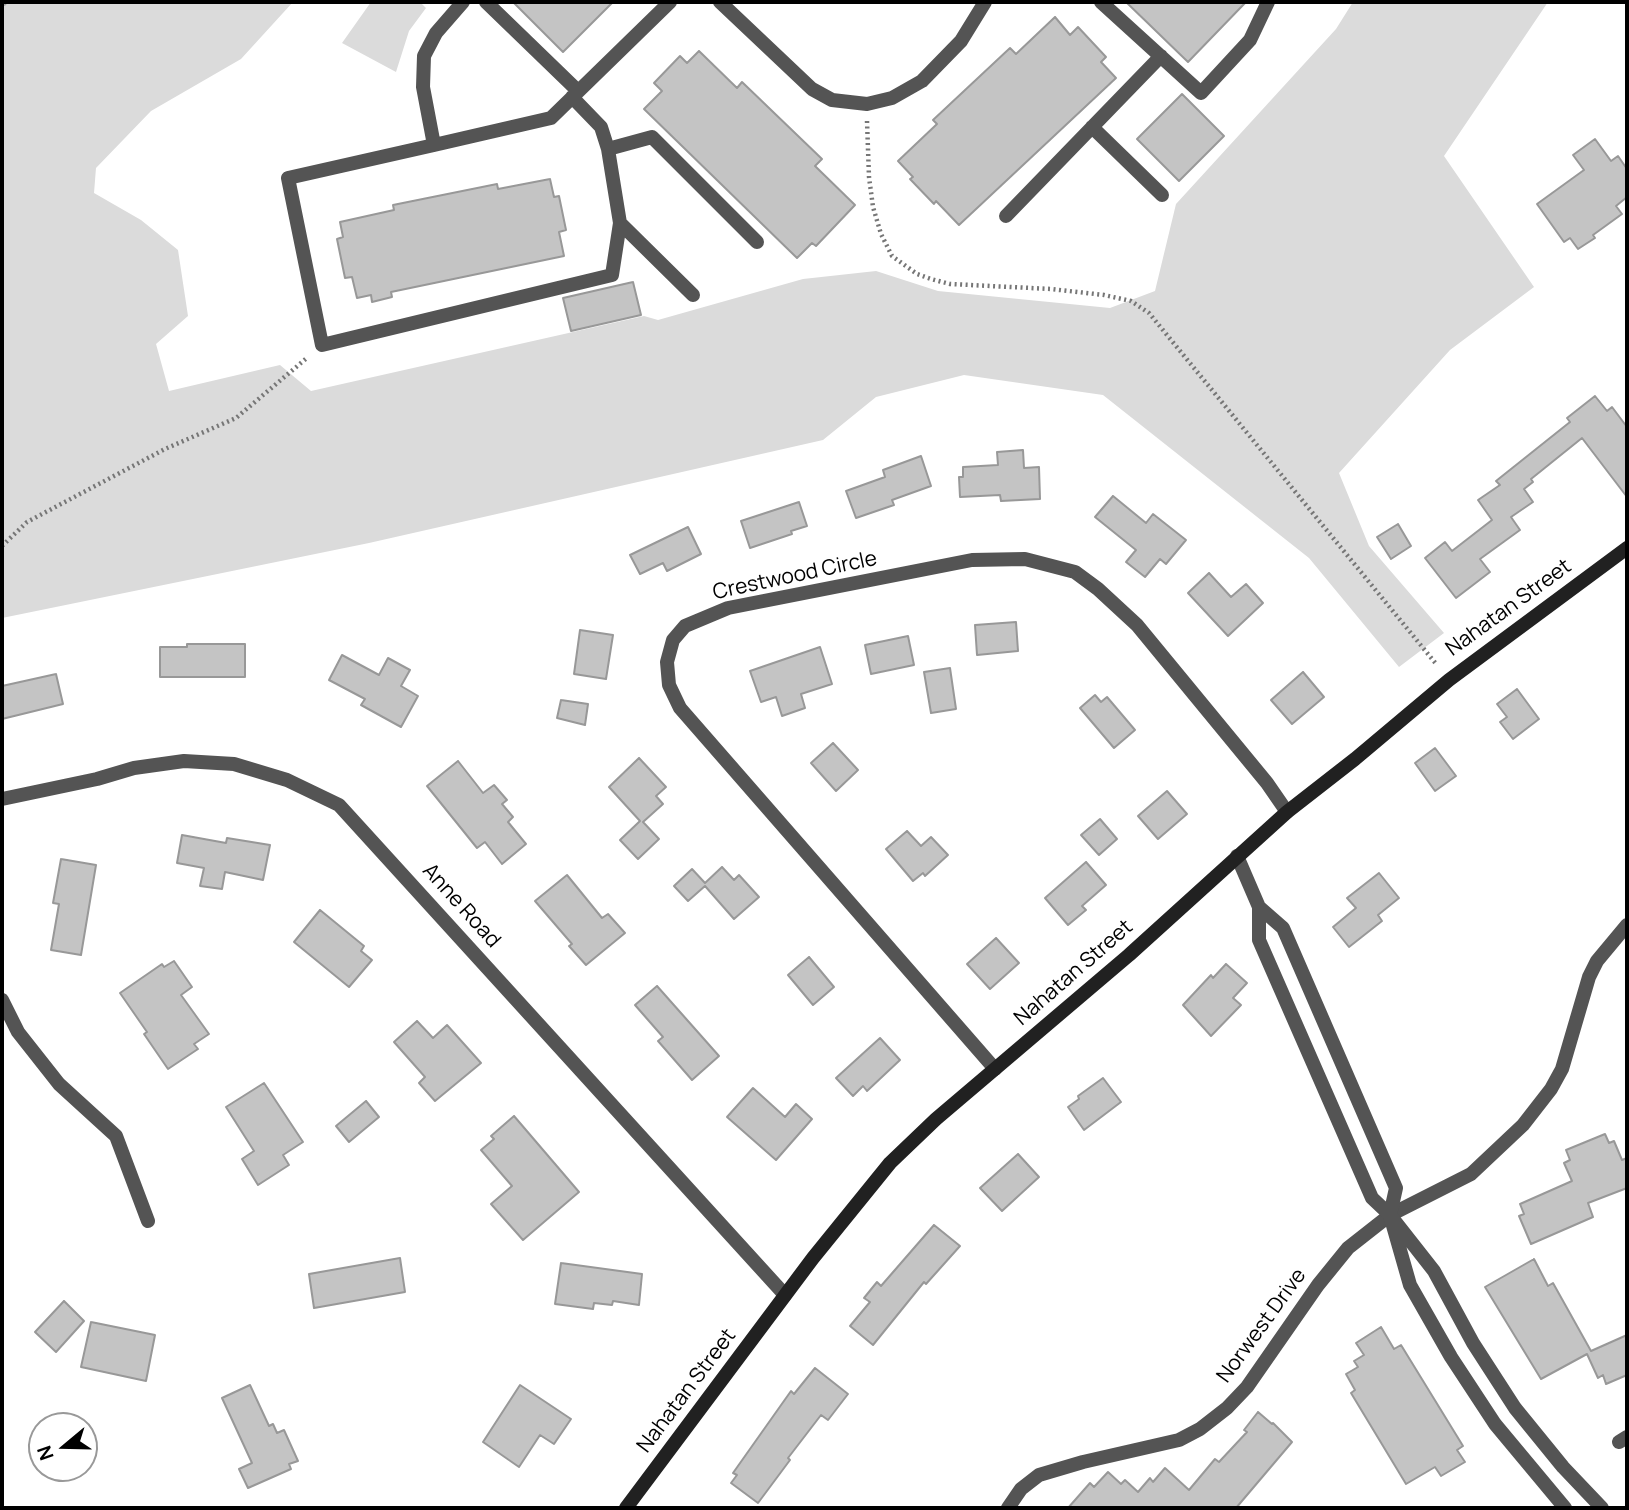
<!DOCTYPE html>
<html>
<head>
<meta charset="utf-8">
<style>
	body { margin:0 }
	#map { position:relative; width:1629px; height:1510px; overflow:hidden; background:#fff; font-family:Manrope,sans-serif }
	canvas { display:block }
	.frame { position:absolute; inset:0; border:4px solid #000; pointer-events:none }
	.north { position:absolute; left:28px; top:1412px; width:70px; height:70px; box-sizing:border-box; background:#fff; border:2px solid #999; border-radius:50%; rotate:251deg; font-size:19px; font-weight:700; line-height:28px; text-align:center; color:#000 }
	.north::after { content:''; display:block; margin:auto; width:24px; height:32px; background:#000; clip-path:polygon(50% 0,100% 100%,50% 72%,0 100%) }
</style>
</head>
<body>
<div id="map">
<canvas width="1629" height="1510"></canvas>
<div class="frame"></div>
<div class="north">N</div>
</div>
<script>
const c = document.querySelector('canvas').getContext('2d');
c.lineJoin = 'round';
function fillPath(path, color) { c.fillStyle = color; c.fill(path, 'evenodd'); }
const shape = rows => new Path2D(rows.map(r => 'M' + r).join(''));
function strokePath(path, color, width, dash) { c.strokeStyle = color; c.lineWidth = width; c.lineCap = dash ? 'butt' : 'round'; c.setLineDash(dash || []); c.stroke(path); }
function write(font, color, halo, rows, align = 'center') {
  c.font = font + ' Manrope,sans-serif'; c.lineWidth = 7; c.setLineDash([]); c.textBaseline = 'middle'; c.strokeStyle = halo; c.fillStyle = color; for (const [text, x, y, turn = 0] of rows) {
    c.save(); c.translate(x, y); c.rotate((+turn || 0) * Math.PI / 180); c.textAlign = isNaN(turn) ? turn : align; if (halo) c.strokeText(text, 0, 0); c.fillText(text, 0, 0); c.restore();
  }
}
fillPath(shape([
	[2,2,293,2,241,59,151,111,96,168,94,193,141,220,178,250,188,316,156,344,169,391,280,365,311,391,644,316,658,320,803,279,876,271,938,291,1110,308,1155,291,1176,204,1336,29,1353,2,1548,2,1444,156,1534,287,1450,350,1339,473,1369,546,1444,633,1399,667,1309,558,1103,395,964,375,876,397,823,440,369,543,2,618],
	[371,2,420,2,426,8,409,31,396,72,342,43]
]), '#dbdbdb');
strokePath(shape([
	[2,2,3,2]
]), '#a2a2a2', 8);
const building = shape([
	[513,2,613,2,563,52,513,2],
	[1126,2,1246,2,1188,62,1126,2],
	[1055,17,1070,35,1078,27,1106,57,1101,62,1116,78,959,225,936,201,934,204,910,179,913,177,898,161,937,124,933,120,1010,48,1016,54,1055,17],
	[699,51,737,88,742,82,822,159,815,166,855,205,816,246,812,243,797,258,644,109,662,91,654,83,680,56,687,63,699,51],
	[1182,94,1224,136,1179,181,1137,139,1182,94],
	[1595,139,1611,161,1618,156,1627,169,1627,197,1616,206,1622,214,1593,235,1595,238,1578,249,1570,238,1564,242,1537,204,1584,170,1573,155,1595,139],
	[550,179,554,197,559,196,566,230,559,232,564,256,391,292,392,297,372,302,371,295,357,298,352,277,345,278,337,239,343,237,340,222,394,210,393,205,497,184,498,189,550,179],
	[633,282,641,315,571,331,563,298,633,282],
	[1595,396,1607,411,1612,407,1627,427,1627,497,1582,438,1531,479,1533,482,1524,489,1533,502,1511,517,1520,530,1480,559,1490,572,1456,598,1425,558,1445,542,1452,551,1492,520,1478,500,1500,485,1496,481,1570,422,1567,418,1595,396],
	[1023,450,1024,468,1039,467,1040,499,1001,501,1000,495,960,497,959,477,963,477,963,467,998,465,997,452,1023,450],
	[921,456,931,486,892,500,894,505,856,518,846,491,885,477,883,470,921,456],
	[1113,496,1146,523,1153,514,1186,540,1166,564,1160,559,1145,577,1126,562,1136,550,1095,517,1113,496],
	[799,502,807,526,791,531,792,534,750,548,741,521,799,502],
	[1398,524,1411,546,1391,559,1377,537,1398,524],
	[688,527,701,554,667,571,663,563,640,574,630,555,688,527],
	[1209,573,1231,597,1246,584,1263,603,1228,636,1188,593,1209,573],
	[1016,622,1018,651,977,655,975,625,1016,622],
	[580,630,613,635,606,679,574,674,580,630],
	[908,636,914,665,871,674,865,645,908,636],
	[187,644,245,644,245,677,160,677,160,647,187,647,187,644],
	[820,647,832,684,801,694,805,708,782,716,776,697,761,702,750,671,820,647],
	[342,655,379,675,388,658,410,670,401,686,418,696,401,727,361,705,365,699,329,680,342,655],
	[950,668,956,709,931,713,924,672,950,668],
	[1303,672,1324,697,1292,724,1271,700,1303,672],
	[56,674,63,704,2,719,2,686,56,674],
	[1517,689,1539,719,1513,739,1500,722,1507,717,1497,704,1517,689],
	[1095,695,1101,702,1107,697,1135,730,1114,748,1080,708,1095,695],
	[561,700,588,704,585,725,557,718,561,700],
	[833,743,858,770,836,791,811,763,833,743],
	[1435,748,1456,776,1435,791,1415,763,1435,748],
	[639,758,666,787,656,796,663,804,643,822,659,839,638,859,620,840,640,821,609,787,639,758],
	[458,761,483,793,494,785,507,800,502,804,513,817,508,822,526,844,502,864,485,842,477,848,427,786,458,761],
	[1167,791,1187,814,1158,839,1138,816,1167,791],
	[1100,819,1117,839,1099,855,1081,835,1100,819],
	[907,831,921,846,931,837,948,855,925,876,923,873,913,881,886,849,907,831],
	[182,835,226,843,227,838,270,845,263,880,225,872,222,889,200,886,204,868,177,863,182,835],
	[61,859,96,865,81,955,51,950,59,904,53,903,61,859],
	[1086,862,1106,885,1082,906,1086,910,1068,925,1045,898,1086,862],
	[722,867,734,880,739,875,759,897,734,919,705,886,688,901,674,886,692,869,705,883,722,867],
	[1379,873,1399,898,1378,915,1382,921,1349,947,1333,927,1356,908,1347,898,1379,873],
	[567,875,602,918,608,914,625,933,586,965,569,946,572,944,535,901,567,875],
	[320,910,364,946,361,951,372,960,349,987,294,942,320,910],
	[996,938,1019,963,990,989,967,964,996,938],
	[809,957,834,987,813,1005,788,975,809,957],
	[174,961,192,987,181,995,209,1034,194,1044,198,1049,168,1069,144,1034,147,1032,120,993,162,964,164,967,174,961],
	[1226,964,1247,983,1233,998,1241,1005,1211,1036,1183,1005,1211,975,1213,978,1226,964],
	[657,986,719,1056,692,1080,658,1041,663,1037,635,1005,657,986],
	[417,1021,433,1038,447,1025,481,1063,435,1101,419,1083,425,1077,394,1042,417,1021],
	[880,1038,900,1060,867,1091,863,1086,853,1096,836,1078,880,1038],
	[1103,1078,1121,1102,1084,1130,1068,1107,1079,1099,1078,1096,1103,1078],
	[264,1083,303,1142,283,1155,289,1165,258,1185,242,1159,254,1151,226,1107,264,1083],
	[753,1088,785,1117,796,1104,812,1119,776,1160,727,1117,753,1088],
	[366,1101,379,1117,349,1142,336,1126,366,1101],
	[514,1116,579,1192,523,1240,491,1204,512,1186,481,1150,494,1139,491,1136,514,1116],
	[1605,1134,1609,1143,1614,1141,1622,1160,1627,1158,1627,1188,1588,1203,1593,1217,1531,1244,1519,1216,1524,1214,1520,1204,1572,1181,1564,1163,1570,1160,1566,1150,1605,1134],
	[1018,1154,1039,1177,1002,1211,980,1188,1018,1154],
	[934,1225,960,1246,926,1284,924,1282,873,1345,850,1326,870,1302,864,1298,877,1282,881,1286,934,1225],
	[400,1258,405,1292,314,1308,309,1274,400,1258],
	[1534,1259,1548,1286,1553,1283,1591,1351,1627,1335,1627,1375,1606,1384,1603,1375,1598,1378,1587,1354,1541,1379,1485,1287,1534,1259],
	[561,1263,642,1274,639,1305,613,1301,612,1305,594,1303,593,1309,555,1304,561,1263],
	[64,1301,84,1321,56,1352,35,1332,64,1301],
	[91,1322,155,1335,146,1381,81,1367,91,1322],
	[1381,1327,1394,1349,1401,1345,1463,1446,1457,1450,1465,1462,1441,1476,1435,1467,1406,1484,1351,1393,1355,1390,1346,1374,1358,1367,1354,1361,1364,1355,1356,1343,1381,1327],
	[815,1368,848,1394,828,1420,821,1415,788,1458,790,1460,758,1503,731,1483,737,1475,733,1473,791,1391,794,1394,815,1368],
	[250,1385,269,1426,273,1424,277,1433,284,1430,298,1461,289,1464,291,1469,248,1488,239,1469,252,1463,222,1398,250,1385],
	[520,1385,571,1419,554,1444,540,1435,519,1467,483,1442,520,1385],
	[1258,1412,1272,1424,1273,1423,1292,1442,1236,1508,1068,1508,1090,1483,1094,1487,1108,1472,1121,1484,1125,1480,1138,1492,1150,1478,1153,1482,1165,1468,1189,1490,1215,1459,1219,1462,1247,1432,1244,1430,1258,1412]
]);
fillPath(building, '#c4c4c4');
strokePath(building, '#989898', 2);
strokePath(shape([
	[867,121,869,177,873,207,881,234,892,256,917,274,931,279,950,284,1051,289,1104,295,1131,301,1149,313,1437,665],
	[2,546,27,522,165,449,236,418,308,357]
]), '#767676', 4.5, [2, 3.5]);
strokePath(shape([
	[463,2,436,33,424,56,423,87,434,145,288,178,322,345,612,275,620,223,608,149,652,137,757,242],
	[486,2,578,91],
	[1101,2,1201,93,1250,40,1268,2],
	[572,97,601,127,608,149],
	[1092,127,1162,195],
	[434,145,551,118,670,2],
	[1006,216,1161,56],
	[620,223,693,295],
	[1619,1442,1627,1437],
	[1008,1508,1021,1489,1039,1475,1083,1462,1179,1440,1200,1429,1227,1408,1247,1387,1318,1285,1348,1248,1390,1215,1471,1174,1523,1125,1551,1089,1562,1069,1589,977,1597,961,1627,925]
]), '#545454', 14);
strokePath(shape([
	[720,2,812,89,832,100,867,104,892,98,922,81,961,41,985,2],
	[2,799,97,779,134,768,184,761,234,764,287,780,339,805,785,1295],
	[1237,856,1259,907,1259,940,1372,1198,1390,1215,1434,1271,1473,1343,1515,1408,1563,1467,1602,1508],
	[1259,907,1283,928,1396,1188,1390,1215,1410,1285,1451,1357,1495,1424,1565,1508],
	[2,1000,18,1032,59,1084,116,1136,148,1221],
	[995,1069,680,708,669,685,667,662,673,640,685,626,728,608,972,560,1025,559,1075,572,1098,589,1137,625,1267,783,1287,812]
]), '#545454', 14);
strokePath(shape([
	[626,1508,813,1258,890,1163,936,1119,1129,955,1287,812,1355,759,1449,680,1627,548]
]), '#212121', 14);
write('21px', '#000', '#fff', [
	["Crestwood Circle",795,576,-12],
	["Nahatan Street",1509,608,-36],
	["Anne Road",461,906,48],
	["Nahatan Street",1074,973,-41],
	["Norwest Drive",1262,1326,-54],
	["Nahatan Street",687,1391,-53]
]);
</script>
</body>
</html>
